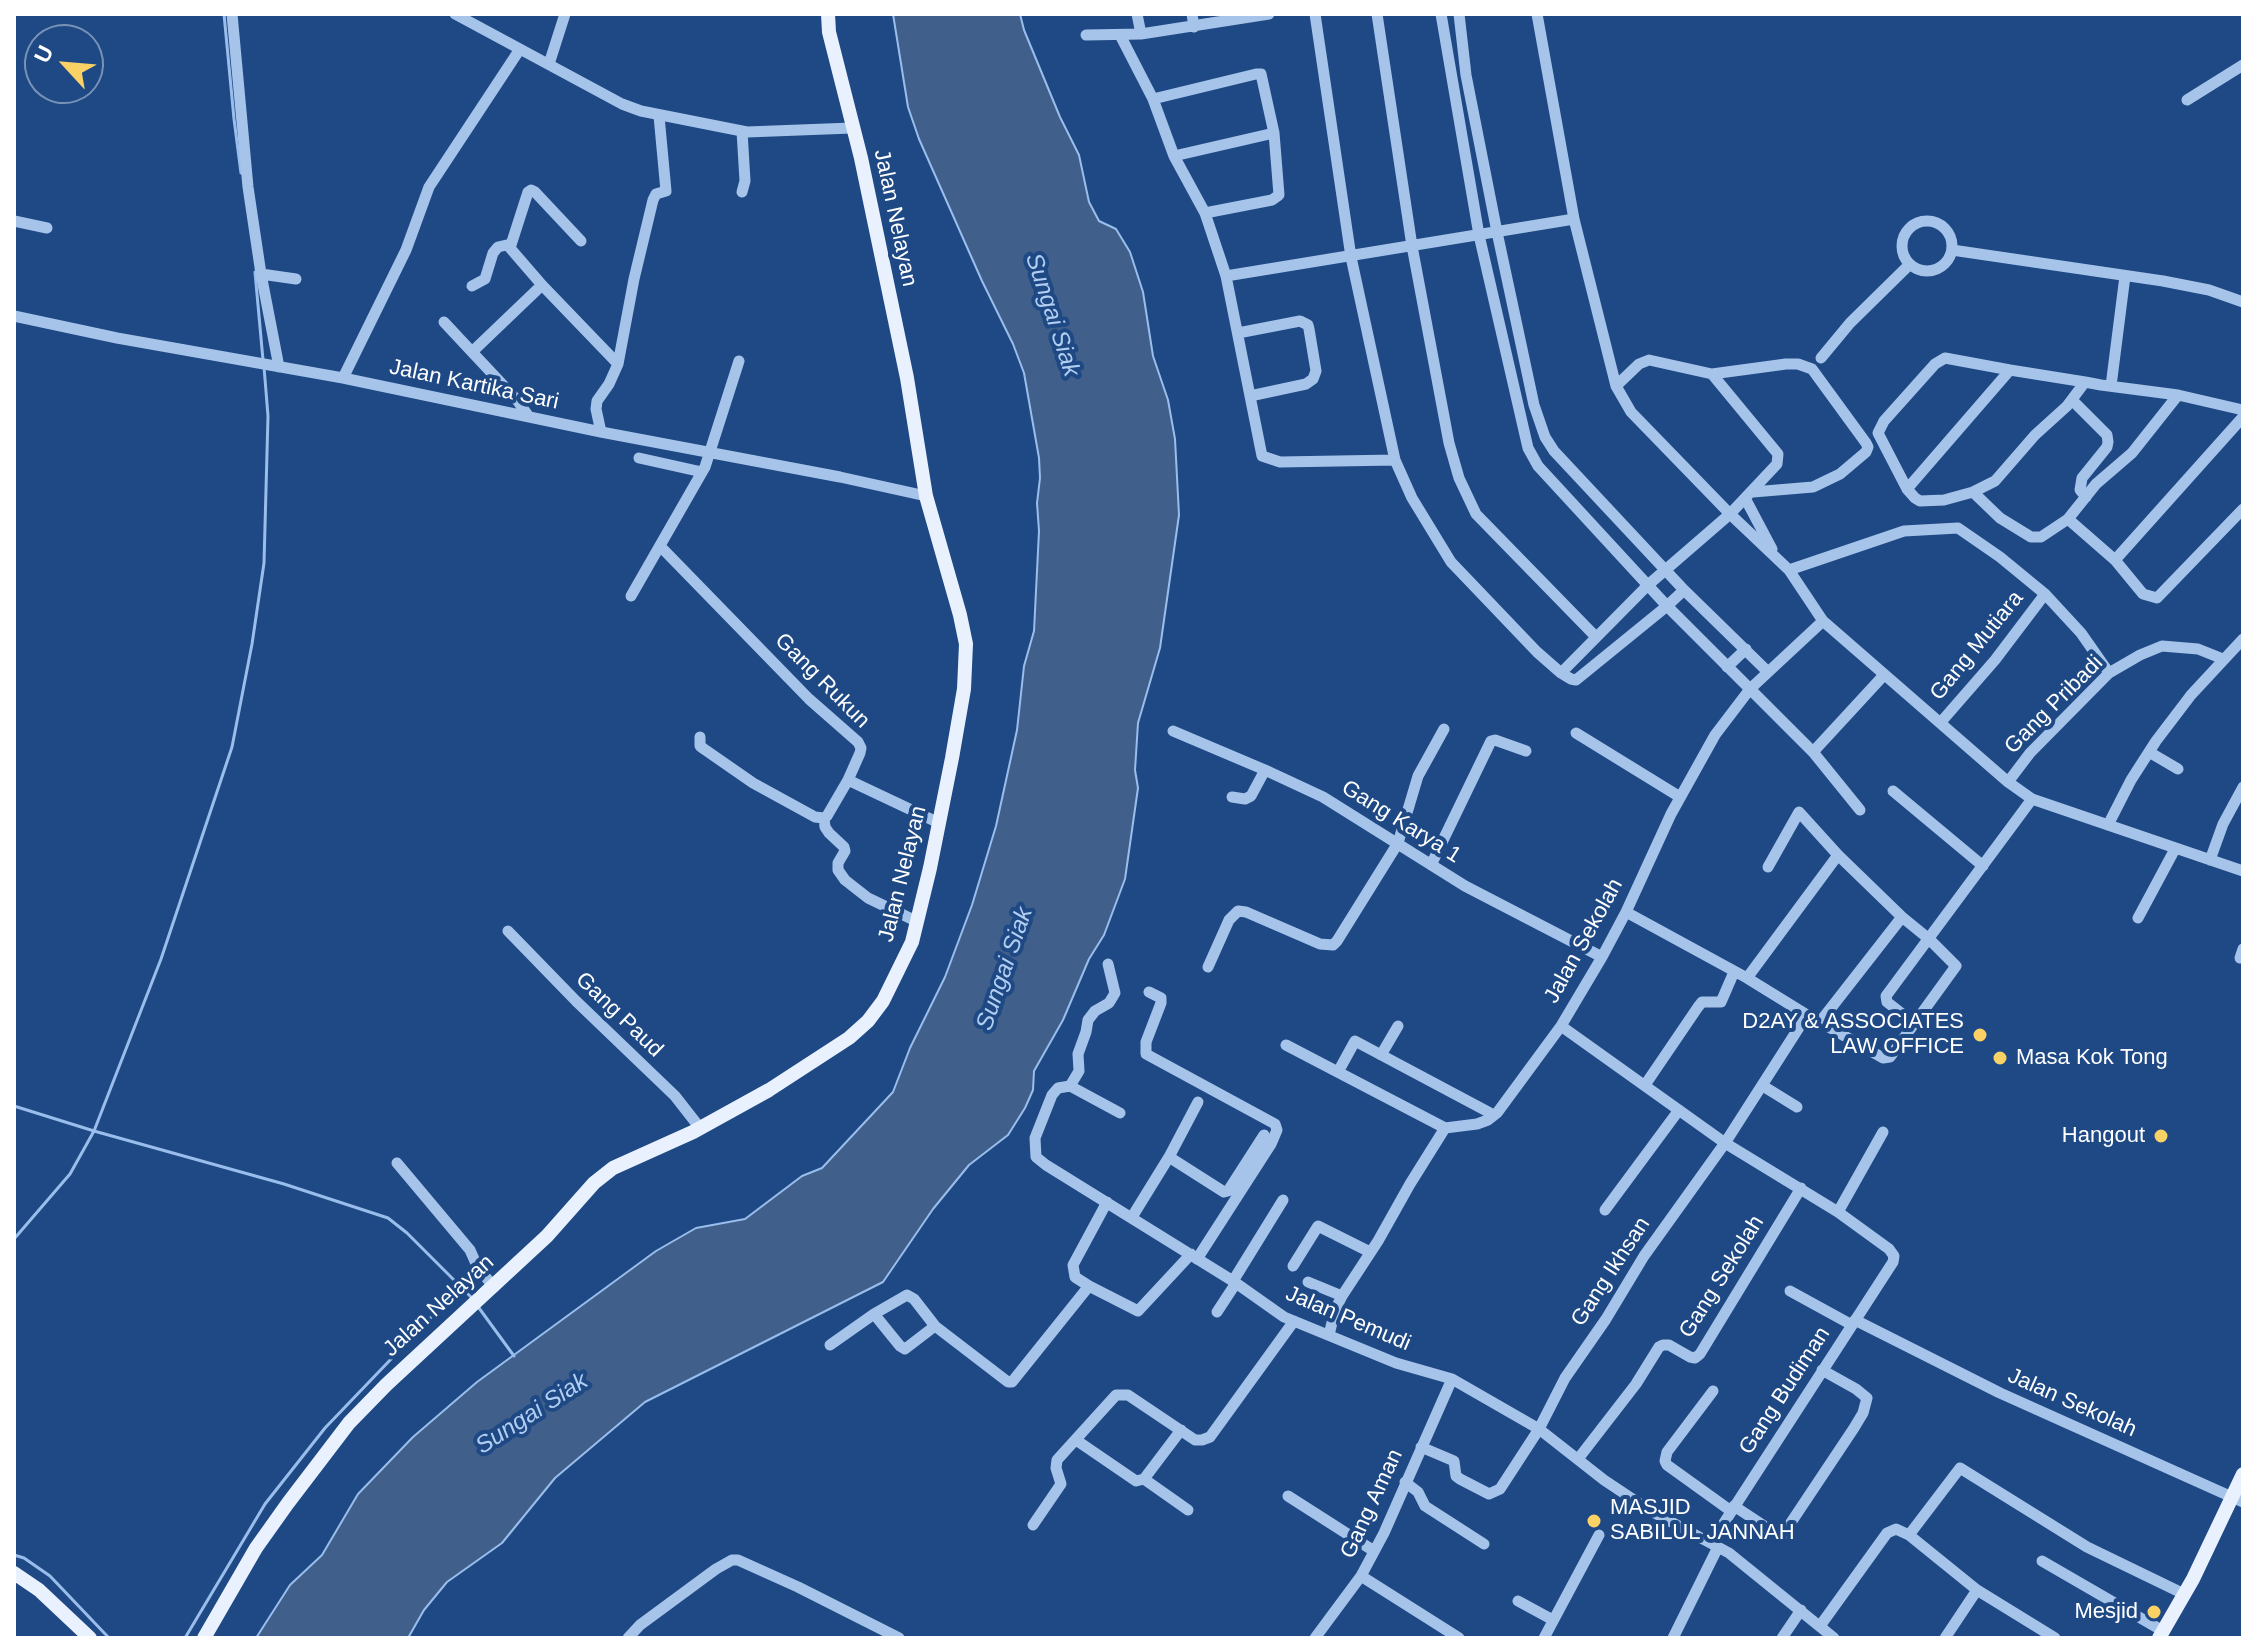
<!DOCTYPE html>
<html>
<head>
<meta charset="utf-8">
<style>
	body { margin:0 }
	#map { position:relative; width:2257px; height:1652px; overflow:hidden; background:#1e4985; font-family:Arial,sans-serif }
	canvas { display:block }
	.frame { position:absolute; inset:0; border:16px solid #fff; pointer-events:none }
	.north { position:absolute; left:24px; top:24px; width:80px; height:80px; box-sizing:border-box; background:#1e4985; border:2px solid #7892b6; border-radius:50%; rotate:296deg; font-size:22px; font-weight:700; line-height:32px; text-align:center; color:#fff }
	.north::after { content:''; display:block; margin:auto; width:28px; height:36px; background:#f9d165; clip-path:polygon(50% 0,100% 100%,50% 72%,0 100%) }
</style>
</head>
<body>
<div id="map">
<canvas width="2257" height="1652"></canvas>
<div class="frame"></div>
<div class="north">U</div>
</div>
<script>
const c = document.querySelector('canvas').getContext('2d');
c.lineJoin = 'round';
function fillPath(path, color) { c.fillStyle = color; c.fill(path, 'evenodd'); }
const shape = rows => new Path2D(rows.map(r => 'M' + r).join(''));
function strokePath(path, color, width, dash) { c.strokeStyle = color; c.lineWidth = width; c.lineCap = dash ? 'butt' : 'round'; c.setLineDash(dash || []); c.stroke(path); }
function write(font, color, halo, rows, align = 'center') {
  c.font = font + ' Arial,sans-serif'; c.lineWidth = 8; c.setLineDash([]); c.textBaseline = 'middle'; c.strokeStyle = halo; c.fillStyle = color; for (const [text, x, y, turn = 0] of rows) {
    c.save(); c.translate(x, y); c.rotate((+turn || 0) * Math.PI / 180); c.textAlign = isNaN(turn) ? turn : align; if (halo) c.strokeText(text, 0, 0); c.fillText(text, 0, 0); c.restore();
  }
}
const water = shape([
	[893,14,1020,14,1024,30,1060,117,1079,155,1089,202,1099,221,1116,229,1130,252,1143,292,1153,356,1168,400,1175,439,1179,515,1160,648,1138,723,1135,770,1138,788,1125,879,1104,935,1089,959,1063,1020,1034,1071,1033,1090,1025,1108,1008,1135,969,1165,933,1209,883,1282,645,1402,555,1478,502,1543,447,1582,424,1610,408,1638,256,1638,290,1585,322,1555,358,1494,413,1437,477,1382,656,1251,696,1228,745,1219,802,1176,822,1168,893,1092,910,1048,945,977,972,905,996,826,1017,730,1024,666,1034,631,1039,531,1037,503,1040,478,1039,458,1024,373,1013,344,982,281,919,139,908,107,893,14]
]);
fillPath(water, '#40608b');
strokePath(water, '#9abeec', 2);
strokePath(shape([
	[224,14,234,119,241,173],
	[255,272,263,360],
	[14,1106,94,1131,284,1184,388,1218,407,1233,472,1298],
	[14,1239,70,1174,94,1131,161,959,232,747,252,644,264,563,268,416,264,367],
	[479,1308,514,1356],
	[14,1555,24,1558,50,1576,109,1638],
	[185,1638,265,1504,325,1428,460,1287]
]), '#9abeec', 3);
strokePath(shape([
	[232,14,248,187,261,274,279,367],
	[455,14,622,104,641,111,747,132,852,128],
	[1137,14,1141,34],
	[1192,14,1194,27],
	[1315,14,1351,257,1395,460,1412,498,1451,562,1537,652,1561,673,1571,679,1576,680,1667,606,1684,590],
	[1377,14,1412,246,1449,443,1459,478,1476,514,1596,637],
	[1441,14,1479,235,1528,448,1538,466,1667,606,1813,752,1860,810],
	[1459,14,1466,75,1497,232,1534,405,1545,437,1554,451,1684,590,1768,672],
	[1537,14,1574,219,1616,386,1631,412,1730,514,1789,570,1823,621,2008,782,2032,799,2243,871],
	[1086,35,1141,34,1269,14],
	[1120,35,1153,99],
	[549,64,565,14],
	[2187,100,2243,65],
	[742,131,745,181,742,192],
	[1174,156,1274,133],
	[1205,213,1272,200,1279,195,1274,133,1261,74,1256,74,1153,99,1174,156,1205,213,1226,276,1262,456,1280,462,1395,460],
	'1902 246a25 25 0 1 1 50 0a25 25 0 1 1-50 0Z',
	[14,221,47,228],
	[1952,250,2163,281,2209,290,2243,302],
	[261,274,296,279],
	[1226,276,1574,219],
	[542,285,510,248,528,192,531,190,535,192,581,241],
	[472,286,485,279,493,253,498,247,511,244],
	[14,316,117,338,343,378,601,432,840,477,926,496],
	[444,322,472,352],
	[1238,333,1300,321,1308,325,1309,329,1316,371,1313,379,1306,384,1250,396],
	[1821,358,1850,323,1909,265],
	[343,378,406,250,429,187,520,49],
	[2085,382,2067,406,2035,435,1995,481,1973,492,1944,500,1920,501,1915,498,1907,489,1878,433,1884,421,1935,364,1945,358,2010,370,2085,382,2101,385,2178,395,2243,410],
	[1616,386,1639,364,1649,360,1712,374,1786,364,1798,364,1812,369,1866,443,1868,447,1866,452,1840,474,1813,487,1753,492],
	[2111,386,2125,276],
	[2178,395,2132,453,2096,484,2068,519,2115,560,2143,594,2157,598,2243,509],
	[2072,400,2107,435,2108,442,2107,447,2082,478,2080,490,2086,497],
	[529,417,517,400,472,352,542,285,618,364],
	[601,432,596,409,597,401,609,384,618,364,634,279,653,200,656,194,666,191,659,116],
	[639,458,702,472],
	[1907,489,2010,370],
	[1973,492,2000,518,2031,537,2041,537,2068,519],
	[1745,498,1772,549],
	[660,546,809,699,858,742,861,748,860,753,848,780,939,823],
	[2115,560,2243,417],
	[1789,570,1904,531,1958,528,2000,557,2045,594,2081,633,2109,673],
	[631,596,705,467,739,361],
	[1727,667,1746,649],
	[1561,673,1648,585,1730,514,1777,464,1778,454,1712,374],
	[1941,722,1995,660,2045,594],
	[1173,731,1265,770,1323,797,1465,886,1602,957],
	[1576,733,1680,797],
	[700,737,700,746,704,749,753,783,815,817,824,818,827,816,848,780],
	[1813,752,1884,675],
	[2149,752,2178,769],
	[2008,782,2030,753,2109,673,2140,655,2162,646,2198,649,2223,659],
	[1893,791,1983,866],
	[1232,797,1245,799,1251,796,1265,770],
	[824,818,825,827,829,833,844,847,845,851,838,863,838,870,845,880,868,898,918,922],
	[2108,825,2131,780,2156,741,2191,695,2243,639],
	[2210,860,2223,824,2243,787],
	[1431,865,1491,741,1495,740,1526,751],
	[1768,867,1799,812,1838,855,1902,917,1929,939,1956,966,1890,1057,1883,1058,1820,1022],
	[1626,912,1747,978,1807,1015],
	[2138,918,2175,849],
	[508,931,576,1001,675,1096,700,1128],
	[2240,958,2243,949],
	[1208,967,1229,920,1238,911,1246,912,1320,944,1333,945,1337,941,1398,843,1418,776,1444,729],
	[1747,978,1838,855],
	[1149,992,1161,998,1161,1003,1146,1042,1146,1054,1275,1124,1277,1130,1271,1144,1197,1259],
	[1905,1016,1887,1002,1886,996,2032,799],
	[1561,1026,1725,1143,1838,1212,1889,1249,1894,1256,1893,1262,1711,1543],
	[1286,1045,1445,1128],
	[1381,1055,1398,1026],
	[1338,1072,1355,1041,1494,1115],
	[1645,1085,1698,1007,1702,1002,1721,1002,1734,972],
	[1070,1086,1058,1088,1052,1095,1035,1138,1036,1157,1046,1165,1233,1281,1284,1317,1396,1363,1452,1379,1539,1429,1604,1480,1649,1510,1729,1553,1834,1638],
	[1070,1086,1079,1071,1078,1054,1086,1032,1088,1020,1095,1011,1109,1003,1115,993,1108,964],
	[1070,1086,1120,1113],
	[1763,1086,1797,1107],
	[1169,1157,1224,1192,1228,1191,1264,1135],
	[397,1163,470,1250,478,1268,494,1287],
	[1107,1202,1073,1265,1075,1277,1089,1286,1138,1311,1191,1254],
	[1605,1210,1679,1110],
	[1838,1212,1883,1132],
	[1132,1217,1169,1157,1198,1102],
	[1293,1266,1318,1226,1370,1252],
	[1233,1281,1283,1200],
	[1308,1282,1342,1296,1335,1310,1329,1335],
	[1790,1291,1852,1325],
	[1342,1296,1378,1241,1410,1184,1445,1128,1477,1124,1488,1120,1497,1113,1561,1026,1602,957,1626,912,1671,814,1715,735,1750,689,1823,621],
	[1217,1312,1236,1283],
	[874,1314,900,1346,905,1349,935,1326],
	[1855,1320,2000,1393,2243,1502],
	[830,1345,874,1314,907,1295,914,1299,935,1326,1008,1382,1012,1382,1089,1286],
	[1713,1391,1667,1452,1665,1461,1667,1465,1731,1511],
	[1076,1440,1136,1481,1144,1479,1181,1430],
	[1421,1447,1454,1461,1456,1476,1460,1479,1489,1494,1500,1489,1539,1429,1565,1378,1606,1319,1644,1256,1725,1143,1807,1015,1820,1022,1902,917],
	[1578,1459,1636,1384,1659,1347,1663,1345,1669,1345,1690,1357,1695,1358,1700,1354,1801,1188],
	[1144,1479,1188,1510],
	[1405,1482,1418,1492,1425,1506,1484,1544],
	[1288,1496,1374,1551],
	[1734,1506,1778,1535,1782,1536,1854,1428,1863,1413,1867,1398,1856,1389,1822,1370],
	[1033,1525,1061,1484,1056,1468,1057,1460,1116,1395,1128,1395,1195,1440,1202,1440,1210,1437,1294,1321],
	[1909,1535,1960,1468,2087,1547,2184,1594],
	[2042,1561,2163,1631],
	[1361,1576,1459,1638],
	[1518,1601,1553,1620],
	[1820,1626,1887,1533,1896,1529,1909,1535,1977,1590,2055,1638],
	[628,1638,640,1625,716,1569,732,1560,738,1560,798,1587,899,1638],
	[1315,1638,1361,1576,1384,1533,1452,1379],
	[1544,1638,1599,1535],
	[1673,1638,1718,1547],
	[1782,1638,1801,1610],
	[1945,1638,1977,1590]
]), '#a6c4ea', 11);
strokePath(shape([
	[14,1573,39,1590,90,1638],
	[204,1638,256,1548,288,1503,349,1423,386,1385,547,1236,594,1183,613,1168,693,1132,769,1090,849,1038,868,1021,883,1001,912,942,930,868,952,758,964,689,966,644,960,615,926,496,907,378,861,158,829,32,828,14],
	[2159,1638,2193,1579,2243,1474]
]), '#eaf1fe', 14);
for (const [x, y, r, color] of [
	[1980,1035,8,"#f9d165"],
	[2000,1058,8,"#f9d165"],
	[2161,1136,8,"#f9d165"],
	[1594,1521,8,"#f9d165"],
	[2154,1612,8,"#f9d165"]
]) { const dot = new Path2D(); dot.arc(x, y, r, 0, 2 * Math.PI); c.fillStyle = color; c.fill(dot); strokePath(dot, '#1e4985', 3); }
write('22px', '#fff', '#1e4985', [
	["Jalan Nelayan",895,218,78],
	["Jalan Kartika Sari",474,385,12],
	["Gang Mutiara",1977,646,-51],
	["Gang Rukun",822,681,45],
	["Gang Pribadi",2054,705,-45],
	["Gang Karya 1",1401,822,32],
	["Jalan Nelayan",903,874,-76],
	["Jalan Sekolah",1584,941,-61],
	["Gang Paud",619,1015,44],
	["Gang Ikhsan",1611,1272,-57],
	["Gang Sekolah",1722,1277,-58],
	["Jalan Nelayan",439,1306,-42],
	["Jalan Pemudi",1348,1319,23],
	["Gang Budiman",1785,1391,-57],
	["Jalan Sekolah",2072,1403,24],
	["Gang Aman",1372,1504,-65]
]);
write('22px', '#fff', '#1e4985', [
	["D2AY & ASSOCIATES",1964,1022],
	["LAW OFFICE",1964,1047],
	["Masa Kok Tong",2016,1058,"left"],
	["Hangout",2145,1136],
	["MASJID",1610,1508,"left"],
	["SABILUL JANNAH",1610,1533,"left"],
	["Mesjid",2138,1612]
], 'right');
write('italic 24px', '#b2cef1', '#1e4985', [
	["Sungai Siak",1052,315,72],
	["Sungai Siak",1005,969,-71],
	["Sungai Siak",532,1414,-33]
]);
</script>
</body>
</html>
